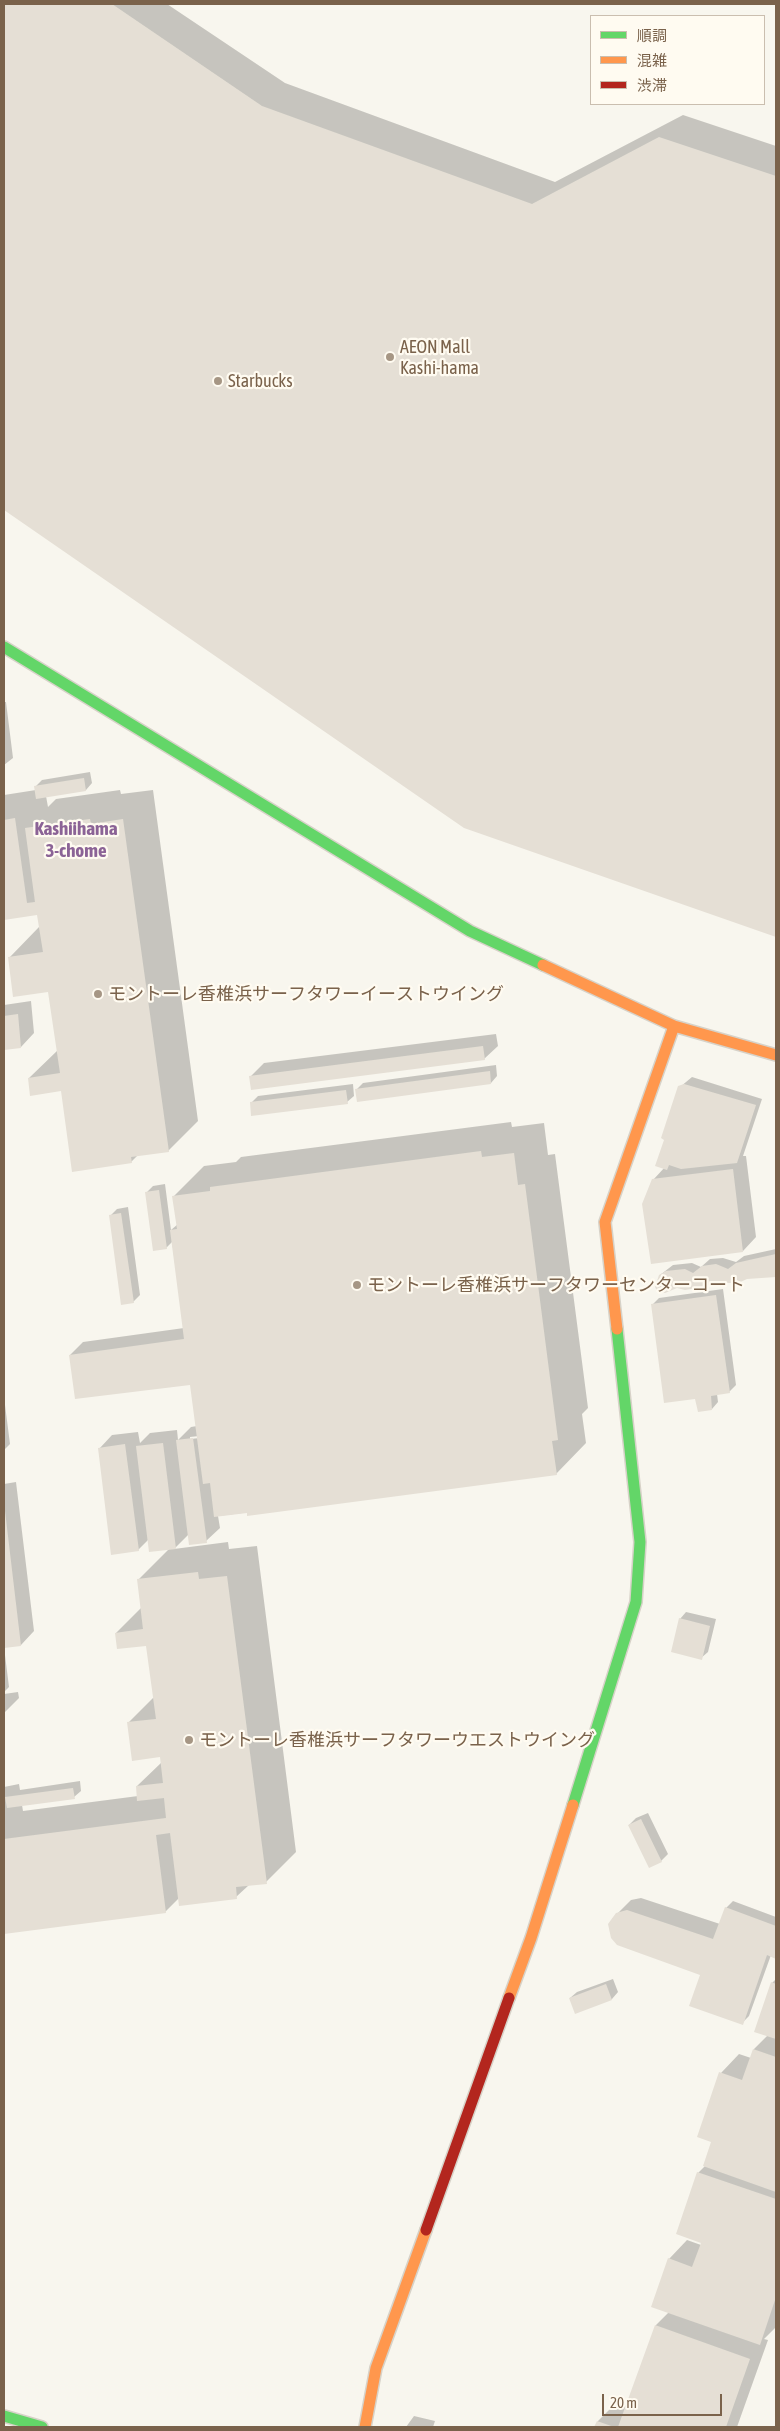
<!DOCTYPE html>
<html>
<head>
<meta charset="utf-8">
<style>
	body { margin:0 }
	#map { position:relative; width:780px; height:2431px; overflow:hidden; background:#f8f6ee; font-family:"Asap Condensed","Noto Sans JP",sans-serif }
	canvas { display:block }
	.frame { position:absolute; inset:0; border:5px solid #7a624b; pointer-events:none }
	.legend { position:absolute; left:590px; top:15px; width:175px; height:90px; box-sizing:border-box; background:#fffbf1; border:1px solid #cabeaf; margin:0; padding:6px 9px; list-style:none; font-size:15px; color:#7a624b }
	.legend li { display:flex; align-items:center; gap:10px; height:25px }
	.legend b { width:25px; border:1px solid #cabeaf }
	.scale { position:absolute; left:602px; top:2394px; width:120px; height:22px; box-sizing:border-box; border:2px solid #7a624b; border-top:0; padding-left:6px; font-size:15px; line-height:18px; white-space:nowrap; color:#7a624b; -webkit-text-stroke:4px #fffbf1; paint-order:stroke }
</style>
</head>
<body>
<div id="map">
<canvas width="780" height="2431"></canvas>
<div class="frame"></div>
<ul class="legend">
<li><b style="height:6px;background:#63d668"></b>順調</li>
<li><b style="height:6px;background:#ff974d"></b>混雑</li>
<li><b style="height:6px;background:#b3261e"></b>渋滞</li>
</ul>
<div class="scale">20 m</div>
</div>
<script>
const c = document.querySelector('canvas').getContext('2d');
c.lineJoin = 'round';
function fillPath(path, color) { c.fillStyle = color; c.fill(path, 'evenodd'); }
const shape = rows => new Path2D(rows.map(r => 'M' + r).join(''));
function strokePath(path, color, width, dash) { c.strokeStyle = color; c.lineWidth = width; c.lineCap = dash ? 'butt' : 'round'; c.setLineDash(dash || []); c.stroke(path); }
function write(font, color, halo, rows, align = 'center') {
  c.font = font + ' "Asap Condensed","Noto Sans JP",sans-serif'; c.lineWidth = 4.5; c.setLineDash([]); c.textBaseline = 'middle'; c.strokeStyle = halo; c.fillStyle = color; for (const [text, x, y, turn = 0] of rows) {
    c.save(); c.translate(x, y); c.rotate((+turn || 0) * Math.PI / 180); c.textAlign = isNaN(turn) ? turn : align; if (halo) c.strokeText(text, 0, 0); c.fillText(text, 0, 0); c.restore();
  }
}
fillPath(shape([
	[4,4,167,4,285,83,555,182,683,115,776,146,776,935,464,826,4,508],
	[4,702,6,702,13,758,4,765],
	[90,772,92,783,86,790,46,796,48,807,56,799,120,790,121,794,153,790,198,1121,168,1151,138,1155,131,1162,62,1090,29,1078,58,1050,49,990,9,958,39,927,39,914,4,918,4,921,4,795,36,790,35,787,42,780],
	[31,1001,34,1033,21,1047,4,1049,4,1005],
	[496,1034,498,1046,484,1059,250,1077,264,1063],
	[496,1065,497,1076,491,1083,356,1090,363,1083],
	[692,1077,762,1099,743,1156,746,1156,756,1237,743,1251,653,1180,665,1167,666,1139,680,1087],
	[353,1084,354,1096,347,1102,251,1103,258,1096],
	[511,1122,512,1127,544,1123,548,1155,555,1154,588,1408,582,1414,586,1443,556,1474,218,1516,220,1528,206,1541,189,1534,174,1549,228,1542,229,1549,257,1546,296,1852,266,1882,249,1885,236,1897,179,1898,165,1912,4,1933,4,1787,19,1784,20,1790,80,1781,81,1791,74,1797,22,1805,23,1811,138,1796,137,1786,162,1762,161,1756,128,1723,154,1697,147,1644,116,1633,142,1607,138,1580,170,1548,148,1540,138,1550,99,1449,112,1435,138,1432,140,1443,150,1433,177,1430,178,1440,191,1427,197,1426,191,1383,70,1355,83,1342,184,1328,172,1242,166,1248,146,1193,153,1186,165,1184,171,1230,178,1224,174,1196,204,1166,236,1162,241,1157],
	[199,1436,200,1438,190,1439,190,1437],
	[128,1207,140,1295,133,1302,111,1215,117,1209],
	[776,1249,776,1276,660,1275,673,1265,692,1263,701,1267,710,1259,723,1258,736,1262,744,1256],
	[723,1289,736,1385,729,1392,717,1394,718,1402,712,1409,696,1397,652,1305,659,1298],
	[4,1397,10,1444,4,1450],
	[16,1482,34,1631,21,1645,4,1647,9,1687,4,1692,4,1484],
	[686,1612,716,1619,708,1652,701,1658,680,1619],
	[18,1692,19,1698,4,1713,4,1694],
	[648,1813,668,1854,661,1861,629,1825,636,1818],
	[641,1898,720,1924,726,1908,733,1901,776,1917,776,1957,771,1955,749,2016,742,2023,704,1969,612,1919,631,1900],
	[613,1979,618,1992,612,1999,576,2012,570,1998,577,1992],
	[776,1979,776,2327,764,2339,768,2340,737,2427,596,2427,598,2421,616,2403,627,2406,656,2325,669,2312,669,2259,687,2240,701,2245,698,2173,705,2166,713,2141,721,2073,739,2054,751,2058,754,2049,768,2035,772,1983],
	[414,2416,435,2421,433,2427,406,2427]
]), '#0003');
fillPath(shape([
	[4,4,112,4,262,106,532,204,659,137,776,176,776,937,464,828,4,510],
	[84,778,86,791,36,799,34,786],
	[15,818,27,903,35,902,25,828,90,819,91,824,123,819,169,1152,131,1157,132,1163,72,1172,61,1091,30,1096,28,1078,60,1073,48,992,13,997,8,957,43,952,37,915,4,920,4,820],
	[18,1014,21,1048,4,1050,4,1016],
	[483,1046,485,1060,251,1090,249,1076],
	[490,1071,491,1084,357,1102,355,1089],
	[684,1084,756,1105,737,1163,681,1169,669,1165,667,1170,655,1166,664,1140,661,1138,678,1086],
	[346,1090,348,1104,251,1116,250,1102],
	[481,1151,482,1157,514,1153,518,1185,525,1184,558,1440,552,1441,557,1475,247,1516,247,1513,214,1517,210,1483,203,1484,190,1385,75,1399,69,1355,184,1339,170,1230,177,1229,172,1196,210,1191,210,1187],
	[733,1169,743,1252,651,1264,642,1204,652,1179],
	[159,1190,167,1249,153,1251,145,1192],
	[121,1213,134,1303,121,1305,109,1215],
	[776,1254,776,1277,747,1279,738,1283,713,1283,704,1287,685,1290,677,1288,665,1293,657,1291,655,1287,659,1275,666,1271,685,1269,693,1273,702,1266,716,1264,728,1269,736,1263],
	[716,1295,730,1393,711,1396,712,1410,698,1412,695,1399,664,1403,651,1304],
	[193,1438,207,1543,189,1545,176,1440],
	[163,1443,176,1549,149,1552,136,1446],
	[125,1444,139,1551,111,1555,98,1448],
	[5,1511,21,1646,4,1648,4,1512],
	[198,1572,199,1579,227,1576,267,1884,236,1887,237,1899,179,1906,170,1833,156,1835,166,1913,4,1934,4,1839,166,1818,164,1798,137,1801,136,1786,163,1783,160,1757,132,1761,127,1722,156,1719,146,1646,117,1649,115,1633,143,1629,137,1579],
	[679,1618,710,1626,702,1660,671,1652],
	[73,1788,75,1799,7,1808,5,1797],
	[641,1819,662,1862,649,1868,628,1825],
	[725,1907,776,1926,776,1959,767,1955,743,2025,689,2006,700,1975,617,1945,611,1938,608,1924,616,1913,627,1910,713,1939],
	[771,1982,776,1984,776,2039,754,2032],
	[606,1984,612,2000,575,2014,569,1998],
	[753,2049,776,2057,776,2192,703,2166,711,2142,697,2137,719,2072,742,2080],
	[697,2172,776,2199,776,2297,760,2345,651,2307,668,2258,692,2267,701,2243,676,2234],
	[655,2325,750,2359,726,2427,618,2427],
	[597,2421,614,2427,594,2427]
]), '#e5dfd5');
const fast = shape([
	[4,647,470,931,543,965],
	[573,1805,636,1602,640,1542,617,1329],
	[4,2416,42,2427]
]);
const slow = shape([
	[543,965,674,1026,776,1055],
	[617,1329,605,1222,674,1026],
	[509,1998,531,1938,573,1805],
	[365,2427,376,2368,426,2230]
]);
const jam = shape([
	[426,2230,509,1998]
]);
strokePath(fast, '#d7d2c8', 14);
strokePath(slow, '#d7d2c8', 14);
strokePath(jam, '#d7d2c8', 14);
strokePath(fast, '#63d668', 11);
strokePath(slow, '#ff974d', 11);
strokePath(jam, '#b3261e', 11);
for (const [x, y, r, color] of [
	[390,357,5,"#a69684"],
	[218,381,5,"#a69684"],
	[98,994,5,"#a69684"],
	[357,1285,5,"#a69684"],
	[189,1740,5,"#a69684"]
]) { const dot = new Path2D(); dot.arc(x, y, r, 0, 2 * Math.PI); c.fillStyle = color; c.fill(dot); strokePath(dot, '#fffbf1', 2); }
write('18px', '#7a624b', '#fffbf1', [
	["AEON Mall",400,347],
	["Kashi-hama",400,368],
	["Starbucks",228,381],
	["モントーレ香椎浜サーフタワーイーストウイング",108,994],
	["モントーレ香椎浜サーフタワーセンターコート",367,1285],
	["モントーレ香椎浜サーフタワーウエストウイング",199,1740]
], 'left');
write('bold 19px', '#8b6396', '#fffbf1', [
	["Kashiihama",76,829],
	["3-chome",76,851]
]);
</script>
</body>
</html>
